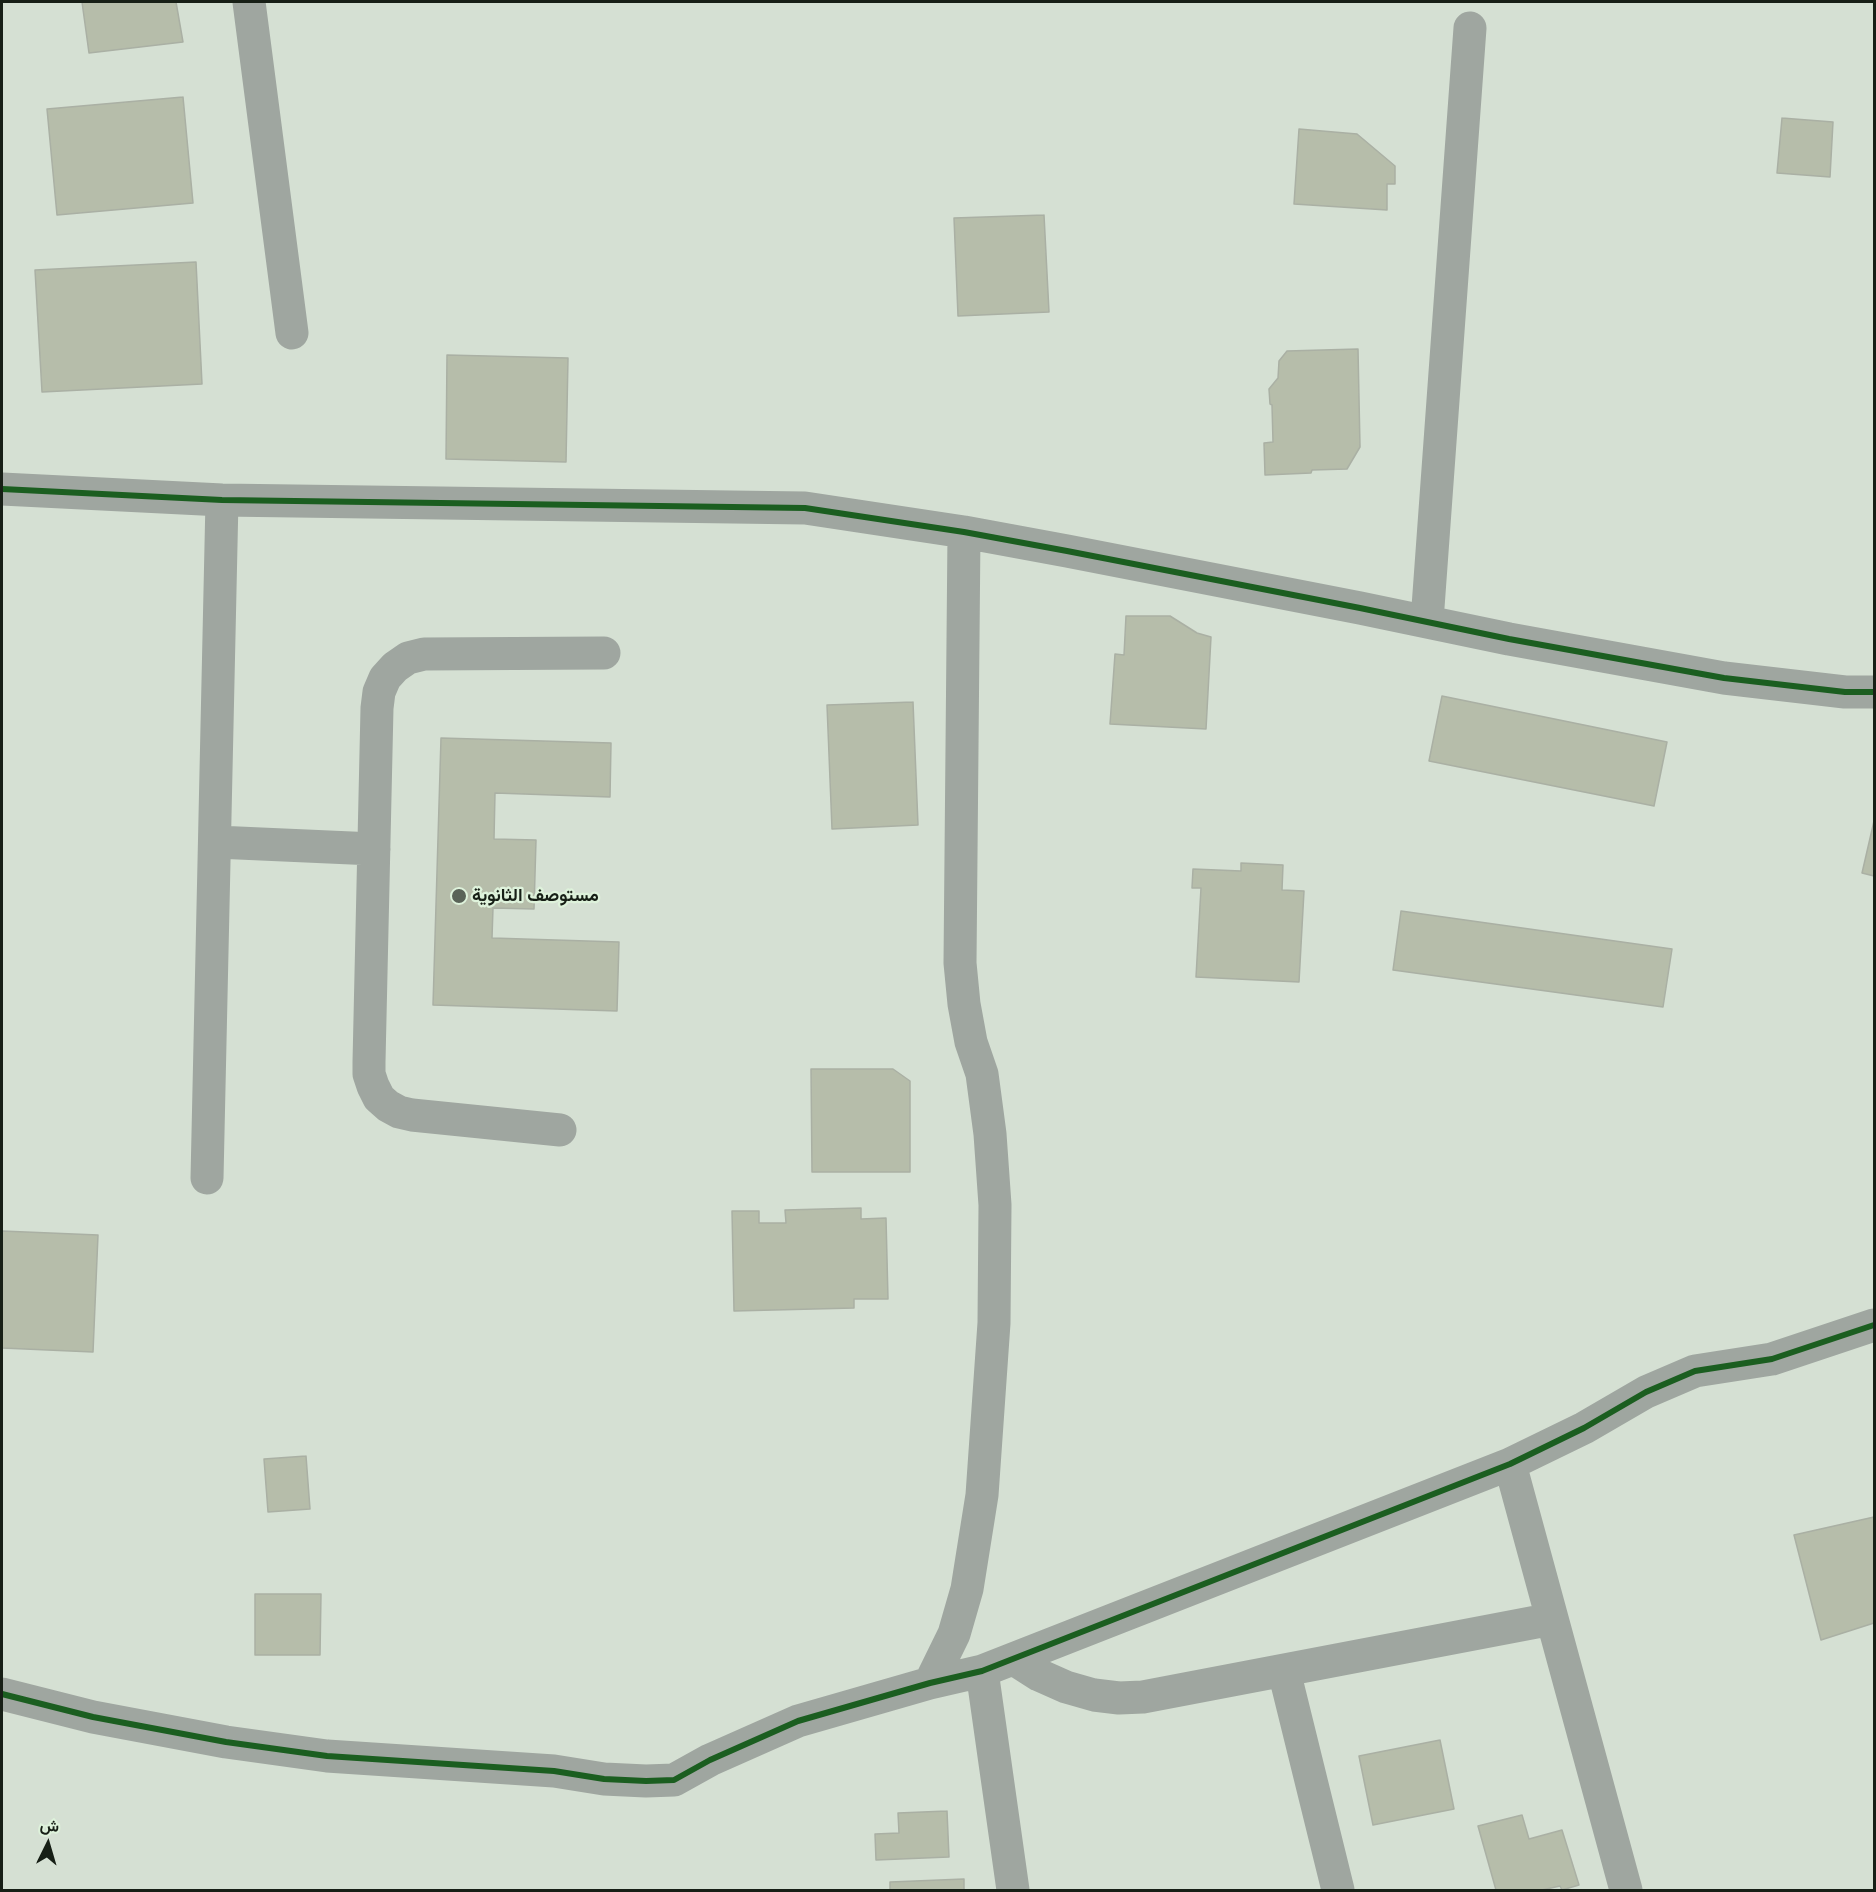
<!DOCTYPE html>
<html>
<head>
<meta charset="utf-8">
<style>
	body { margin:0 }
	#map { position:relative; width:1876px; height:1892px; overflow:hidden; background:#d5e0d3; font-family:"Times New Roman",Vazirmatn,serif }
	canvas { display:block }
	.frame { position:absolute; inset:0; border:3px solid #171f16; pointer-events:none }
	.north { position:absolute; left:18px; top:1814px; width:60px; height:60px; -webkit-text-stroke:4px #def2db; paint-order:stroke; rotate:5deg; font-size:16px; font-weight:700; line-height:24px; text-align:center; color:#171f16 }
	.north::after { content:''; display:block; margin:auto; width:21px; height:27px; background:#171f16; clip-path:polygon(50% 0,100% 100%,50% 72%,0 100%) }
</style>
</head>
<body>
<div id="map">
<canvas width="1876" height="1892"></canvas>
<div class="frame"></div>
<div class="north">ش</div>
</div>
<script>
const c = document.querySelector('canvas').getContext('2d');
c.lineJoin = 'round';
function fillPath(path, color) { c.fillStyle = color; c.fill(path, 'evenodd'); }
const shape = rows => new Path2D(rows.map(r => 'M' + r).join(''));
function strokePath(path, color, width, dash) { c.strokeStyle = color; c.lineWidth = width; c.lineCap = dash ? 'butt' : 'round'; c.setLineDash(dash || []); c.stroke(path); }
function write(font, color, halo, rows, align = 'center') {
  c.font = font + ' "Times New Roman",Vazirmatn,serif'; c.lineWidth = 4.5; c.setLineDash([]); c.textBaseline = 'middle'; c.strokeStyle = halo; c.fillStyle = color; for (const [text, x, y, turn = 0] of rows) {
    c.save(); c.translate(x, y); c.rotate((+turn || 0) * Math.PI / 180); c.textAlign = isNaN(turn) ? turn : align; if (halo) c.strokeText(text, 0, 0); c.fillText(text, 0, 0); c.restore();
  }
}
const building = shape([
	[82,2,176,2,183,42,89,53,82,2],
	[183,97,193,203,57,215,47,109,183,97],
	[1782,118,1833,122,1830,177,1777,173,1782,118],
	[1299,129,1357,134,1395,166,1395,184,1387,184,1387,210,1294,204,1299,129],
	[1044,215,1049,312,958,316,954,218,1044,215],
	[196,262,202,384,42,392,35,270,196,262],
	[1358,349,1360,447,1347,469,1312,470,1311,473,1265,475,1264,443,1273,442,1272,405,1270,404,1269,389,1278,378,1279,361,1287,351,1358,349],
	[447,355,568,358,566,462,446,459,447,355],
	[1126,616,1170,616,1197,633,1211,637,1206,729,1110,724,1115,654,1124,655,1126,616],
	[1442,696,1667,742,1654,806,1429,761,1442,696],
	[913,702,918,825,832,829,827,705,913,702],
	[441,738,611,743,610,797,495,793,494,839,536,840,534,909,493,908,492,938,619,942,617,1011,433,1005,441,738],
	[1874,821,1874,876,1862,873,1874,821],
	[1241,863,1283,865,1282,890,1304,891,1299,982,1196,977,1201,888,1192,888,1193,869,1241,871,1241,863],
	[1401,911,1672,949,1663,1007,1393,970,1401,911],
	[811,1069,893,1069,910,1081,910,1172,812,1172,811,1069],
	[861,1208,861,1219,886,1218,888,1299,854,1299,854,1308,734,1311,732,1211,759,1211,759,1223,786,1223,785,1210,861,1208],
	[2,1231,98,1235,93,1352,2,1348,2,1231],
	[306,1456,310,1509,268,1512,264,1459,306,1456],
	[1874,1517,1874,1623,1821,1640,1794,1535,1874,1517],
	[255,1594,321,1594,320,1655,255,1655,255,1594],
	[1440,1740,1454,1809,1373,1825,1359,1756,1440,1740],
	[947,1811,949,1857,876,1860,875,1834,899,1833,898,1813,947,1811],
	[1522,1815,1529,1839,1562,1830,1579,1885,1562,1890,1560,1886,1542,1890,1496,1890,1478,1826,1522,1815],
	[964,1879,964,1890,890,1890,890,1882,964,1879]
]);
fillPath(building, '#b6bdaa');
strokePath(building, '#aab0a4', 1.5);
strokePath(shape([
	[249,2,292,333],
	[2,489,222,500,805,508,964,532,1067,551,1360,608,1509,639,1724,678,1845,692,1874,692],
	[1427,621,1470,28],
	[216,842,374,849],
	[560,1130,412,1115,399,1112,388,1106,379,1098,373,1086,369,1074,369,1062,377,708,379,692,385,678,395,667,408,658,424,654,604,653],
	[207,1178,222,500],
	[1510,1464,1626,1890],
	[1014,1659,1039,1675,1066,1687,1094,1695,1119,1698,1143,1697,1552,1619],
	[982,1671,1013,1890],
	[1284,1671,1338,1890],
	[930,1683,954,1634,967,1589,982,1495,994,1323,995,1205,990,1134,982,1074,971,1042,964,1004,960,963,964,532],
	[2,1694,93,1717,226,1742,327,1756,554,1771,604,1779,646,1781,674,1780,710,1760,798,1721,930,1683,982,1671,1510,1464,1584,1428,1646,1392,1695,1371,1772,1359,1874,1325]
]), '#9fa6a0', 33);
strokePath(shape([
	[2,489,222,500,805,508,964,532,1067,551,1360,608,1509,639,1724,678,1845,692,1874,692],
	[2,1694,93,1717,226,1742,327,1756,554,1771,604,1779,646,1781,674,1780,710,1760,798,1721,930,1683,982,1671,1510,1464,1584,1428,1646,1392,1695,1371,1772,1359,1874,1325]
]), '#1b5e20', 6);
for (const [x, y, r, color] of [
	[459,896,8,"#5a6358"]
]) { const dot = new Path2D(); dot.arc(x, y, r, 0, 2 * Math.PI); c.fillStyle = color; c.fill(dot); strokePath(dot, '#def2db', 2); }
write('bold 18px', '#171f16', '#def2db', [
	["مستوصف الثانوية",472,896]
], 'left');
</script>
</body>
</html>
